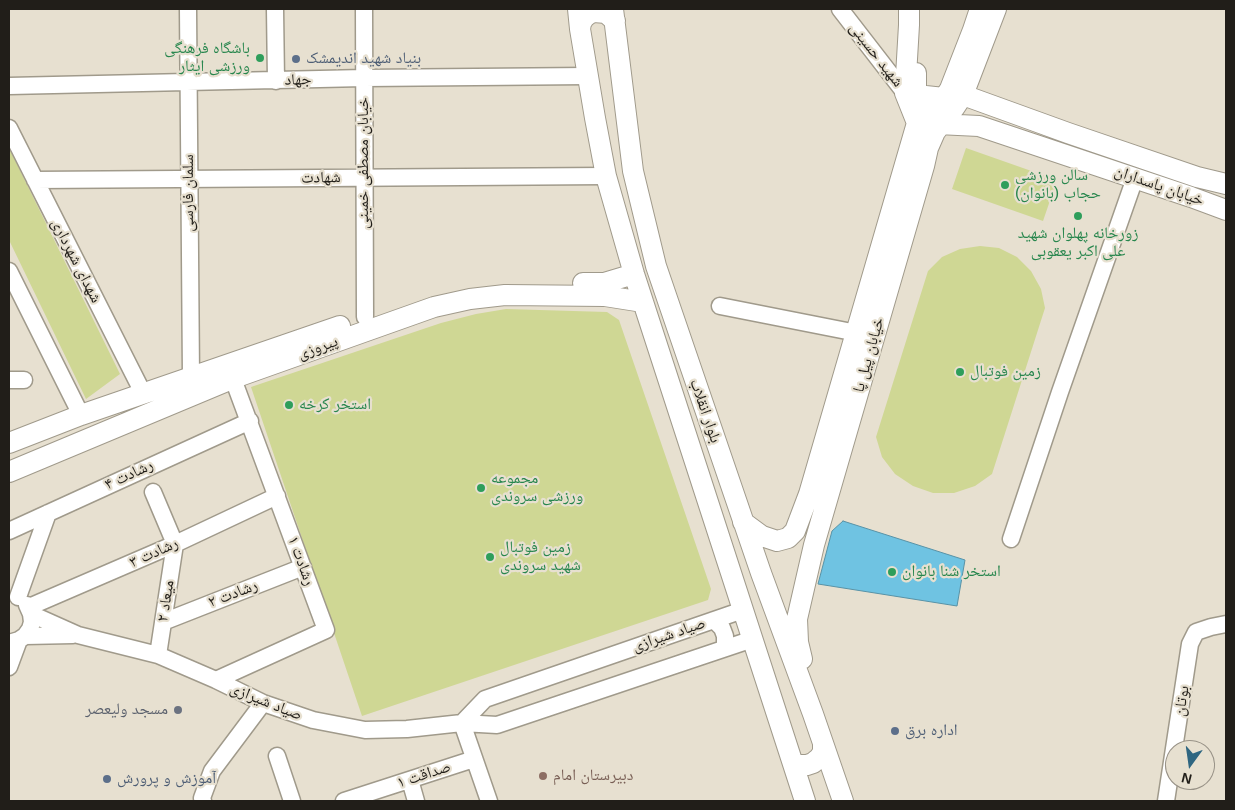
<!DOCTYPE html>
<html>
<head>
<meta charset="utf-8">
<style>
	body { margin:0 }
	#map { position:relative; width:1235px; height:810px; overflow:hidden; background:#e7e0d0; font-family:Helvetica,sans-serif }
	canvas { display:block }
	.frame { position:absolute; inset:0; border:10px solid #211e19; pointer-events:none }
	.north { position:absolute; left:1165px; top:740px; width:50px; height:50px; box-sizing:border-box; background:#e7e0d0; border:1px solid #989287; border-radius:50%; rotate:194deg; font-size:14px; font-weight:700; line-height:20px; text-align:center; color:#211e19 }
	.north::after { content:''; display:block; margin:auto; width:18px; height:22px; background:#2f6681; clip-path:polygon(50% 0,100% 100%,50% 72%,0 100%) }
</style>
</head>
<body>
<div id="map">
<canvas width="1235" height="810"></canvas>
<div class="frame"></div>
<div class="north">N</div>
</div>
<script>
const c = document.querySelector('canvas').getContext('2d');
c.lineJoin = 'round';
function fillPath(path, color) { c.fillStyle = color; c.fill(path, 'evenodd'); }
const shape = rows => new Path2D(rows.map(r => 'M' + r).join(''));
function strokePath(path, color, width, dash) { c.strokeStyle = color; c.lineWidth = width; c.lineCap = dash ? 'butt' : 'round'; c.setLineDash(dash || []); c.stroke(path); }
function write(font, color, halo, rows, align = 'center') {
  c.font = font + ' Helvetica,"Noto Naskh Arabic",sans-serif'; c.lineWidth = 4.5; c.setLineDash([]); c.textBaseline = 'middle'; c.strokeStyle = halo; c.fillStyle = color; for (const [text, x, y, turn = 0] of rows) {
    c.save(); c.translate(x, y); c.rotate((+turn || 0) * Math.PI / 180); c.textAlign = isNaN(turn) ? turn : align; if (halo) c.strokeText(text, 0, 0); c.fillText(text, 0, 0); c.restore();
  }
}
fillPath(shape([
	[9,148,120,374,86,399,9,240],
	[966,148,1057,180,1043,221,952,189],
	[980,246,999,248,1017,257,1031,271,1041,289,1045,308,992,474,975,486,954,493,933,493,913,486,895,474,882,457,876,437,928,271,942,257,960,249],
	[506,309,607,312,619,320,711,589,708,600,362,716,251,387,441,323,476,314]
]), '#cfd794');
const water = shape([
	[843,521,965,560,957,606,818,584,832,531,843,521]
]);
fillPath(water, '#6fc3e2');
strokePath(water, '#5892a6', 1);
const minor = shape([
	[188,9,191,377],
	[275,9,276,81],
	[364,9,365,317],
	[840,9,905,93,911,94],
	[9,86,364,78,588,76],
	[9,128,143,393],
	[35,180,606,176],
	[9,271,81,415],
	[720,306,857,333],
	[9,380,24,380],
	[153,492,175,544,158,655],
	[9,531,250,421],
	[1011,539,1060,392,1135,178],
	[18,597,48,513],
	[29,607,175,544,277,496],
	[31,614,78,635,158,655,216,680,263,703,313,720,365,730,407,729,462,723,497,725,753,639],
	[714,620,722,628,725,636,725,648],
	[163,622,303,567],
	[25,636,73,635],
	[9,643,19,640,25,636,30,629,32,622,31,614,27,605],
	[9,667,19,640],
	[216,680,326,630,229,368],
	[462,723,485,699,743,610],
	[462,723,489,801],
	[277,756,292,801],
	[410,780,416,801],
	[203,801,202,798,212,771,263,703],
	[344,801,474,759],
	[1166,801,1190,644,1196,632,1211,627,1226,624]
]);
const major = shape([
	[578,9,580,29,595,118,606,176,634,274,805,801],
	[613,9,633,171,656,266,761,573,813,714,843,801],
	[909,9,909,25,905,93,917,123,979,126,1191,197,1226,210],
	[580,29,581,23,584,18,589,14,594,12,606,13,615,21],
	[916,73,916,95,944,98,963,95,1068,133,1197,177,1226,184],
	[583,283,604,283,634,274],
	[9,443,81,415,340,326],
	[9,472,234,378,434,307,470,299,505,295,605,296,643,302],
	[743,522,762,536,777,541,788,538,795,531,809,494,917,123,944,98,950,89,973,30,980,9],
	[802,659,798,642,797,619,814,545,924,166,928,148,935,132,955,107,963,95,996,9],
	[793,763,799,765,807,765,813,763,819,758,823,752,823,745]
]);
strokePath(minor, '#a09a8b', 19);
strokePath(major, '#a09a8b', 22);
strokePath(minor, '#fff', 16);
strokePath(major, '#fff', 20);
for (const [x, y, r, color] of [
	[260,58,5,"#2e9e5b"],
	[296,59,5,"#5c6f8a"],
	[1005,185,5,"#2e9e5b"],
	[1078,216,5,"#2e9e5b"],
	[960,372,5,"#2e9e5b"],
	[289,405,5,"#2e9e5b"],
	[481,488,5,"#2e9e5b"],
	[490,557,5,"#2e9e5b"],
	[892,572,5,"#2e9e5b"],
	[178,710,5,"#6b7280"],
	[895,731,5,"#5c6f8a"],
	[543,776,5,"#8d6e63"],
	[107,779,5,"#5c6f8a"]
]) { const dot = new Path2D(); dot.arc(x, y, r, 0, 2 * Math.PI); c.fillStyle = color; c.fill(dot); strokePath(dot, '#e7e0d0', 2); }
write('16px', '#27864d', '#e7e0d0', [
	["باشگاه فرهنگی",250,49,"right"],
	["ورزشی ایثار",250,67,"right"],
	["سالن ورزشی",1015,176],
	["حجاب (بانوان)",1015,194],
	["زورخانه پهلوان شهید",1078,234,"center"],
	["علی اکبر یعقوبی",1078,252,"center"],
	["زمین فوتبال",970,372],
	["استخر کرخه",299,405],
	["مجموعه",491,479],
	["ورزشی سروندی",491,497],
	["زمین فوتبال",500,548],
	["شهید سروندی",500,566],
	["استخر شنا بانوان",902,572]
], 'left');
write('16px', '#211e19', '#e7e0d0', [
	["شهید حسینی",876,55,52],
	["جهاد",298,80,-2],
	["خیابان مصطفی خمینی",364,163,-90],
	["شهادت",321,178,-1],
	["خیابان پاسداران",1159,186,19],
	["سلمان فارسی",189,193,-90],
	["شهدای شهرداری",76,261,63],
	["پیروزی",318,348,-20],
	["خیابان پیل پا",869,355,-74],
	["بلوار انقلاب",705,411,71],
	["رشادت ۴",129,475,-25],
	["رشادت ۳",154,553,-24],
	["رشادت ۱",301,561,70],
	["رشادت ۲",233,594,-21],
	["میعاد ۲",166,601,-81],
	["صیاد شیرازی",669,635,-19],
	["بوتان",1182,701,-81],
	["صیاد شیرازی",266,702,22],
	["صداقت ۱",424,775,-18]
]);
write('16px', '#4e5e75', '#e7e0d0', [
	["بنیاد شهید اندیمشک",306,59],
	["اداره برق",905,731],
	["آموزش و پرورش",117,779]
], 'left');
write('16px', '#5b616d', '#e7e0d0', [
	["مسجد ولیعصر",168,710]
], 'right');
write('16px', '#785e54', '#e7e0d0', [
	["دبیرستان امام",553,776]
], 'left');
</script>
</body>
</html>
